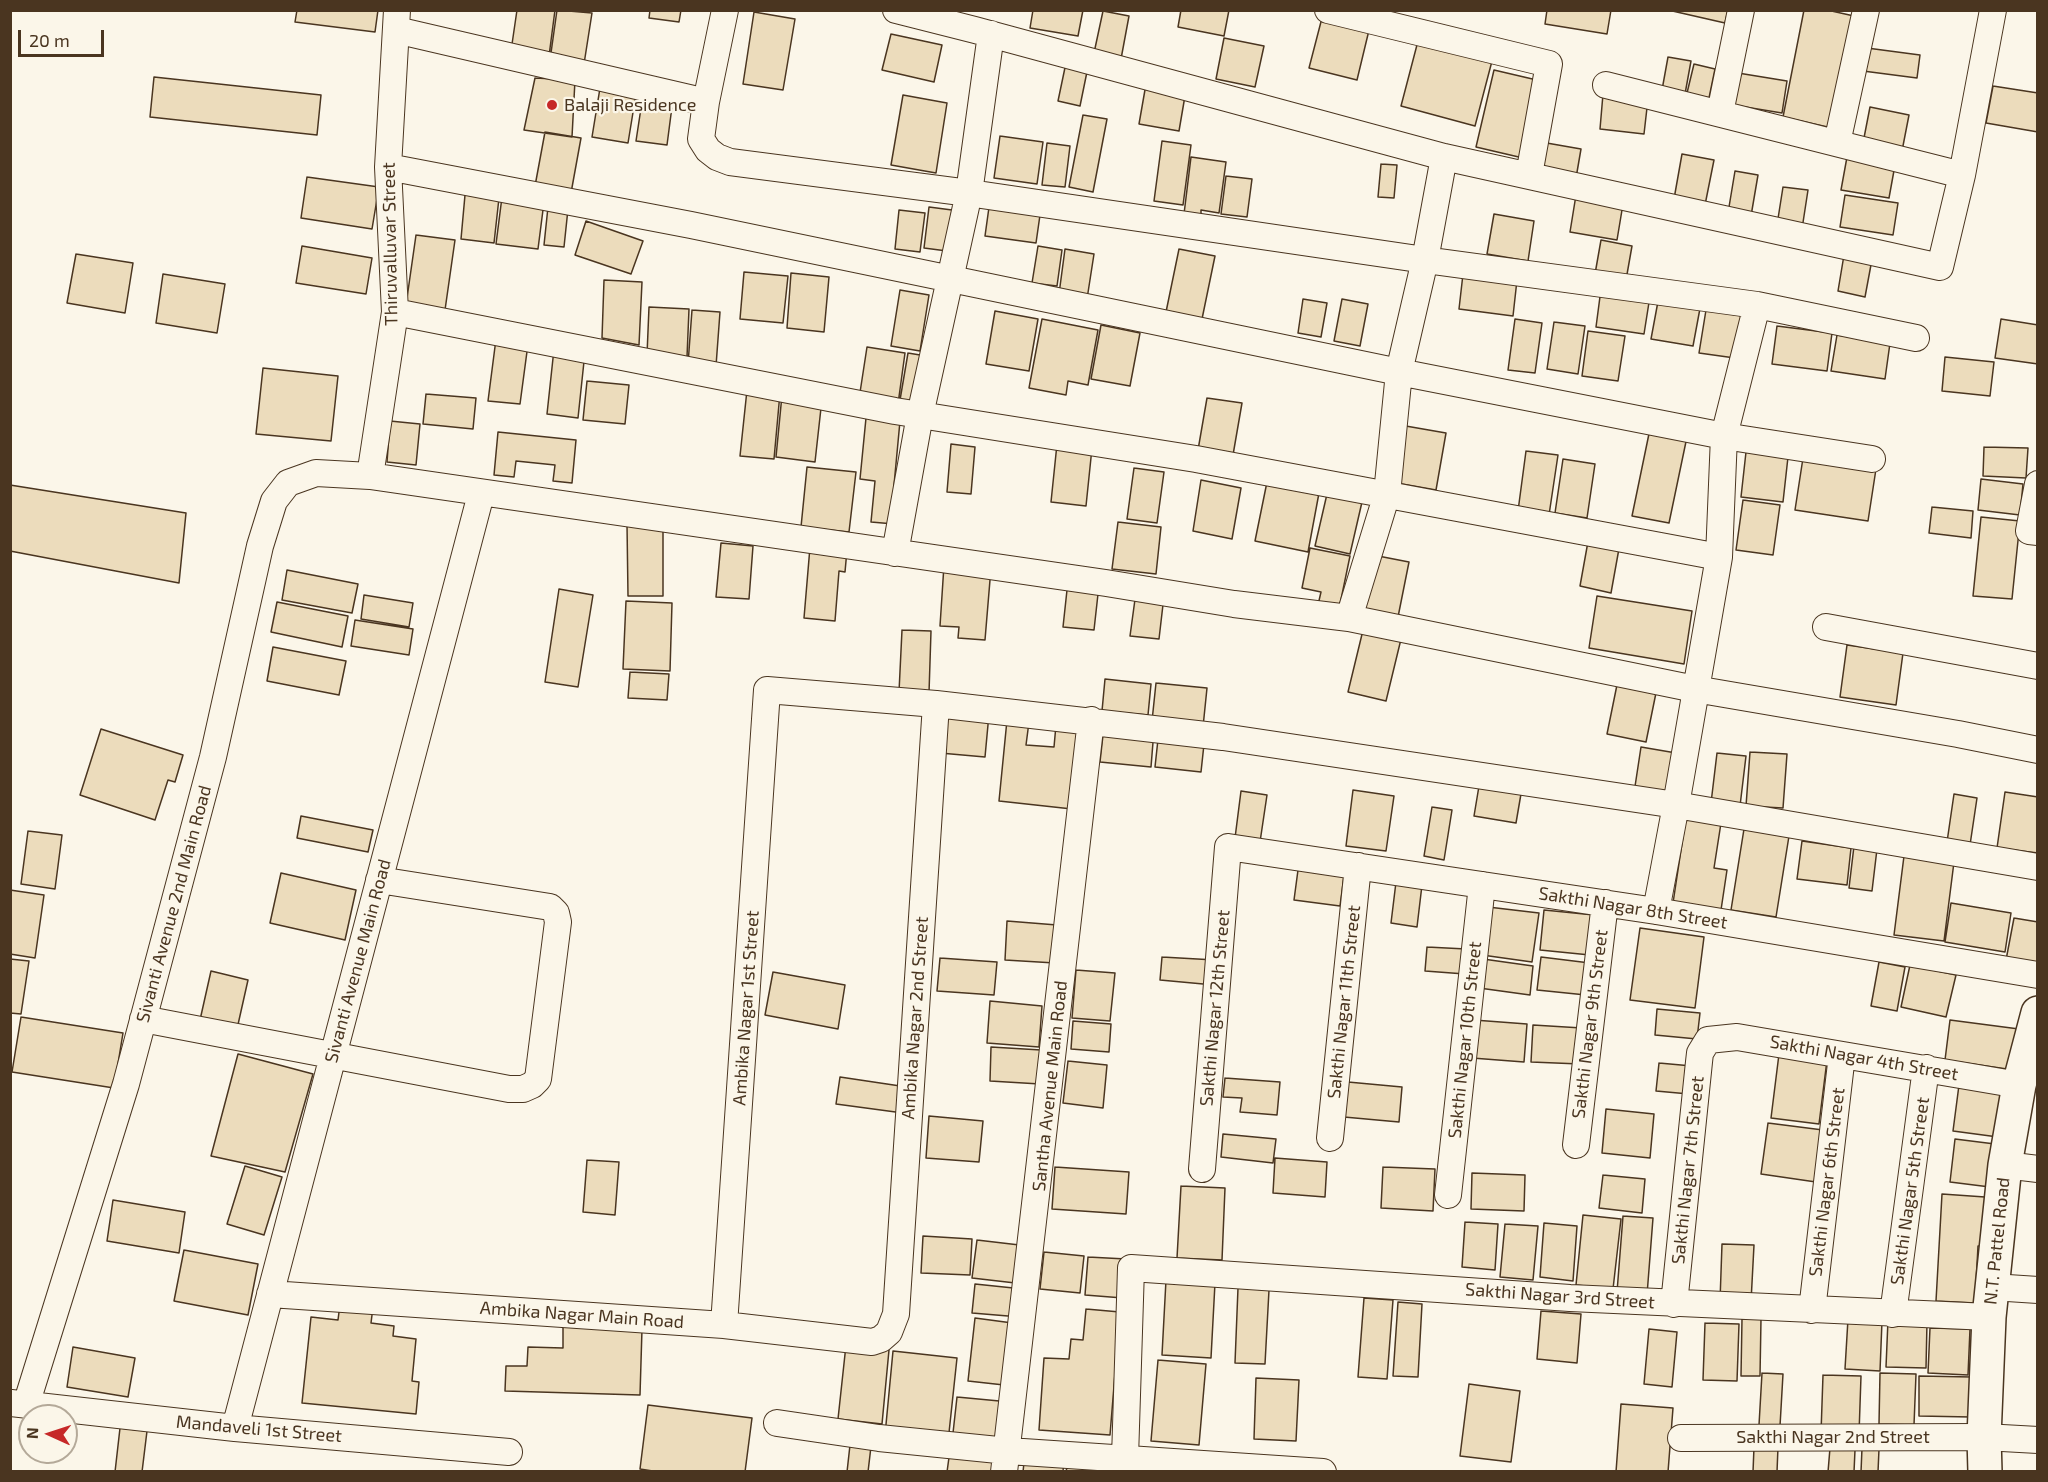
<!DOCTYPE html>
<html>
<head>
<meta charset="utf-8">
<style>
	body { margin:0 }
	#map { position:relative; width:2048px; height:1482px; overflow:hidden; background:#fbf6e9; font-family:"Exo 2",sans-serif }
	canvas { display:block }
	.frame { position:absolute; inset:0; border:12px solid #4a3520; pointer-events:none }
	.north { position:absolute; left:18px; top:1404px; width:60px; height:60px; box-sizing:border-box; background:#fbf6e9; border:2px solid #b4a999; border-radius:50%; rotate:273deg; font-size:16px; font-weight:700; line-height:24px; text-align:center; color:#4a3520 }
	.north::after { content:''; display:block; margin:auto; width:21px; height:27px; background:#c62828; clip-path:polygon(50% 0,100% 100%,50% 72%,0 100%) }
	.scale { position:absolute; left:18px; top:30px; width:86px; height:27px; box-sizing:border-box; border:3px solid #4a3520; border-top:0; padding-left:8px; font-size:18px; line-height:21px; white-space:nowrap; color:#4a3520; -webkit-text-stroke:4px #fbf6e9; paint-order:stroke }
</style>
</head>
<body>
<div id="map">
<canvas width="2048" height="1482"></canvas>
<div class="frame"></div>
<div class="north">N</div>
<div class="scale">20 m</div>
</div>
<script>
const c = document.querySelector('canvas').getContext('2d');
c.lineJoin = 'round';
function fillPath(path, color) { c.fillStyle = color; c.fill(path, 'evenodd'); }
const shape = rows => new Path2D(rows.map(r => 'M' + r).join(''));
function strokePath(path, color, width, dash) { c.strokeStyle = color; c.lineWidth = width; c.lineCap = dash ? 'butt' : 'round'; c.setLineDash(dash || []); c.stroke(path); }
function write(font, color, halo, rows, align = 'center') {
  c.font = font + ' "Exo 2",sans-serif'; c.lineWidth = 4.5; c.setLineDash([]); c.textBaseline = 'middle'; c.strokeStyle = halo; c.fillStyle = color; for (const [text, x, y, turn = 0] of rows) {
    c.save(); c.translate(x, y); c.rotate((+turn || 0) * Math.PI / 180); c.textAlign = isNaN(turn) ? turn : align; if (halo) c.strokeText(text, 0, 0); c.fillText(text, 0, 0); c.restore();
  }
}
const building = shape([
	[297,10,378,10,375,32,295,22,297,10],
	[517,10,555,10,549,56,511,51,517,10],
	[557,10,592,13,584,64,550,60,557,10],
	[650,10,681,10,679,22,649,18,650,10],
	[1033,10,1083,10,1078,36,1030,28,1033,10],
	[1181,10,1229,10,1224,36,1178,27,1181,10],
	[1547,10,1611,10,1607,34,1545,24,1547,10],
	[1668,10,1728,10,1725,23,1668,10],
	[1804,10,1827,10,1854,16,1832,128,1783,117,1804,10],
	[1103,11,1129,16,1121,59,1094,53,1103,11],
	[754,12,795,19,783,90,743,84,754,12],
	[1323,14,1370,26,1357,80,1309,68,1323,14],
	[891,34,942,45,934,82,882,70,891,34],
	[1224,38,1264,46,1255,87,1216,79,1224,38],
	[1418,41,1492,61,1475,126,1401,106,1418,41],
	[1867,48,1920,55,1917,78,1863,71,1867,48],
	[1668,57,1691,61,1685,94,1662,90,1668,57],
	[1067,58,1089,62,1080,106,1058,101,1067,58],
	[1694,64,1715,69,1709,98,1687,93,1694,64],
	[1494,70,1541,81,1523,158,1476,147,1494,70],
	[1738,73,1787,81,1782,113,1733,105,1738,73],
	[154,77,321,95,317,135,150,117,154,77],
	[535,78,575,80,572,137,524,130,535,78],
	[1146,84,1186,90,1179,131,1139,124,1146,84],
	[1993,86,2038,93,2038,132,1986,123,1993,86],
	[600,88,636,94,628,143,592,137,600,88],
	[1603,94,1648,99,1644,134,1600,129,1603,94],
	[643,95,673,99,667,145,636,141,643,95],
	[903,95,947,103,936,173,891,165,903,95],
	[1870,107,1909,115,1902,151,1863,143,1870,107],
	[1083,115,1107,119,1093,192,1069,187,1083,115],
	[545,132,581,138,571,193,535,186,545,132],
	[1000,136,1043,142,1037,184,994,178,1000,136],
	[1162,141,1191,145,1183,205,1154,201,1162,141],
	[1541,142,1581,149,1576,178,1536,171,1541,142],
	[1047,143,1070,146,1065,187,1042,185,1047,143],
	[1682,154,1714,160,1705,205,1674,199,1682,154],
	[1191,157,1226,162,1219,213,1201,210,1201,216,1184,214,1191,157],
	[1847,157,1895,165,1889,198,1841,190,1847,157],
	[1381,164,1397,165,1394,198,1378,197,1381,164],
	[1735,171,1758,175,1751,216,1728,213,1735,171],
	[1226,176,1252,179,1247,217,1221,214,1226,176],
	[307,177,379,187,372,229,301,218,307,177],
	[1783,187,1808,190,1802,229,1777,225,1783,187],
	[465,195,499,198,494,243,461,239,465,195],
	[1576,195,1623,204,1617,240,1570,232,1576,195],
	[1845,195,1898,203,1893,235,1840,227,1845,195],
	[502,197,544,202,538,249,496,244,502,197],
	[990,200,1041,208,1036,243,985,236,990,200],
	[548,207,568,209,564,247,544,245,548,207],
	[929,207,952,210,947,251,924,248,929,207],
	[899,210,925,213,920,252,895,249,899,210],
	[1494,214,1534,221,1528,261,1487,254,1494,214],
	[586,221,643,241,631,274,575,255,586,221],
	[416,235,455,240,445,310,406,305,416,235],
	[1601,240,1632,246,1626,280,1595,274,1601,240],
	[302,246,372,258,366,294,296,283,302,246],
	[1038,246,1062,250,1057,286,1032,283,1038,246],
	[1065,249,1094,254,1087,299,1059,294,1065,249],
	[1179,249,1215,256,1202,319,1166,312,1179,249],
	[1845,249,1873,254,1865,297,1838,291,1845,249],
	[76,254,133,263,125,313,67,303,76,254],
	[744,272,788,276,783,323,740,319,744,272],
	[791,273,829,277,824,332,787,328,791,273],
	[163,274,225,284,217,333,156,323,163,274],
	[1463,274,1517,280,1513,316,1459,309,1463,274],
	[604,280,642,282,639,345,602,338,604,280],
	[1601,289,1650,296,1644,334,1596,327,1601,289],
	[900,290,929,295,920,351,891,346,900,290],
	[1659,296,1701,303,1693,346,1651,339,1659,296],
	[1303,299,1327,303,1321,337,1298,333,1303,299],
	[1342,299,1368,304,1360,346,1334,341,1342,299],
	[649,307,689,309,687,357,647,355,649,307],
	[692,310,720,312,716,366,688,364,692,310],
	[1706,310,1749,317,1742,359,1699,353,1706,310],
	[995,311,1038,319,1029,371,986,364,995,311],
	[1042,319,1098,330,1088,385,1068,381,1066,395,1029,388,1042,319],
	[1515,319,1542,323,1535,373,1508,370,1515,319],
	[2001,319,2038,325,2038,364,1995,358,2001,319],
	[1554,322,1585,326,1578,374,1547,369,1554,322],
	[1101,325,1140,333,1130,386,1091,379,1101,325],
	[1777,326,1832,333,1827,371,1772,364,1777,326],
	[1588,331,1625,336,1618,381,1582,376,1588,331],
	[1837,335,1890,343,1885,379,1831,371,1837,335],
	[496,339,528,344,520,404,488,401,496,339],
	[867,347,905,353,898,404,859,399,867,347],
	[554,349,585,352,578,418,547,414,554,349],
	[908,353,926,356,917,403,900,400,908,353],
	[1945,357,1994,362,1990,396,1942,391,1945,357],
	[263,368,338,376,331,441,256,434,263,368],
	[587,381,629,385,625,424,583,420,587,381],
	[747,390,780,393,774,459,740,456,747,390],
	[426,394,476,398,473,429,423,424,426,394],
	[782,395,822,399,815,462,776,457,782,395],
	[1207,398,1242,403,1233,455,1198,450,1207,398],
	[866,418,900,421,894,485,898,485,894,524,871,522,875,481,860,479,866,418],
	[390,421,420,424,416,465,387,462,390,421],
	[1651,424,1688,432,1669,523,1632,516,1651,424],
	[1400,425,1446,433,1436,490,1391,482,1400,425],
	[498,432,576,440,572,483,553,481,555,465,516,461,514,477,494,475,498,432],
	[1747,443,1789,448,1783,502,1741,497,1747,443],
	[951,444,975,447,971,494,947,492,951,444],
	[1057,444,1092,448,1086,506,1051,502,1057,444],
	[1984,447,2028,448,2026,478,1983,476,1984,447],
	[1526,451,1558,455,1549,515,1518,511,1526,451],
	[1803,458,1876,469,1868,521,1795,510,1803,458],
	[1563,459,1595,464,1587,518,1555,513,1563,459],
	[807,467,856,472,849,532,801,527,807,467],
	[1134,468,1164,472,1157,523,1127,519,1134,468],
	[1981,479,2023,484,2020,515,1978,510,1981,479],
	[1201,480,1241,488,1232,539,1193,531,1201,480],
	[1267,482,1319,493,1308,552,1255,541,1267,482],
	[10,485,186,513,179,583,10,551,10,485],
	[1327,494,1362,502,1350,554,1315,546,1327,494],
	[1743,500,1780,505,1773,555,1736,550,1743,500],
	[1932,507,1973,511,1971,538,1929,533,1932,507],
	[1981,517,2020,521,2012,599,1973,596,1981,517],
	[1118,522,1161,527,1156,574,1112,569,1118,522],
	[627,524,663,524,663,596,628,596,627,524],
	[1589,536,1620,543,1611,593,1580,586,1589,536],
	[721,543,753,546,749,599,716,597,721,543],
	[810,547,847,550,845,572,839,571,835,621,804,618,810,547],
	[1310,548,1350,556,1339,609,1318,605,1321,592,1302,588,1310,548],
	[1373,555,1409,562,1398,617,1363,610,1373,555],
	[944,565,991,568,985,640,958,638,959,627,940,626,944,565],
	[287,570,358,584,352,613,282,600,287,570],
	[559,589,593,595,578,687,545,682,559,589],
	[1067,590,1098,594,1094,630,1063,627,1067,590],
	[1136,592,1164,596,1159,639,1130,636,1136,592],
	[364,595,413,603,409,627,361,619,364,595],
	[1597,596,1692,611,1684,664,1589,648,1597,596],
	[626,601,672,603,670,671,623,669,626,601],
	[277,602,348,616,342,647,271,632,277,602],
	[355,620,413,629,409,655,351,646,355,620],
	[1364,626,1402,635,1386,701,1348,692,1364,626],
	[902,630,931,631,929,693,899,692,902,630],
	[1847,645,1903,653,1896,705,1840,697,1847,645],
	[273,647,346,661,339,695,267,681,273,647],
	[630,672,669,674,667,700,628,698,630,672],
	[1619,675,1658,683,1646,742,1607,734,1619,675],
	[1105,679,1151,684,1148,715,1102,711,1105,679],
	[1156,683,1207,688,1203,727,1152,721,1156,683],
	[944,710,989,714,985,757,940,753,944,710],
	[1007,720,1029,722,1026,745,1054,747,1056,725,1080,727,1072,809,999,801,1007,720],
	[1104,726,1154,730,1151,767,1100,762,1104,726],
	[101,729,183,755,175,782,168,780,155,820,80,795,101,729],
	[1159,730,1205,735,1201,772,1155,767,1159,730],
	[1641,747,1682,754,1674,800,1634,793,1641,747],
	[1750,752,1787,754,1783,808,1746,806,1750,752],
	[1717,753,1746,756,1740,806,1711,803,1717,753],
	[1480,780,1522,788,1516,823,1474,816,1480,780],
	[1353,790,1394,796,1386,851,1346,846,1353,790],
	[1241,791,1267,795,1260,842,1235,838,1241,791],
	[2005,792,2038,797,2038,853,1997,848,2005,792],
	[1954,794,1977,798,1970,845,1947,842,1954,794],
	[1432,807,1452,810,1444,860,1424,856,1432,807],
	[301,816,373,830,368,852,297,838,301,816],
	[1686,817,1721,823,1714,868,1727,870,1721,910,1673,903,1686,817],
	[1744,829,1789,836,1776,917,1731,910,1744,829],
	[28,831,62,835,55,889,21,884,28,831],
	[1802,841,1851,848,1847,885,1797,879,1802,841],
	[1854,846,1877,849,1872,891,1849,888,1854,846],
	[1904,856,1954,862,1944,941,1894,935,1904,856],
	[1298,870,1344,876,1340,906,1294,900,1298,870],
	[281,873,356,890,345,940,270,923,281,873],
	[1396,882,1422,885,1417,927,1391,923,1396,882],
	[10,890,44,895,35,958,10,954,10,890],
	[1951,903,2011,913,2005,952,1945,942,1951,903],
	[1488,907,1539,913,1532,962,1482,955,1488,907],
	[1544,910,1594,915,1590,955,1540,950,1544,910],
	[2014,918,2038,922,2038,966,2006,960,2014,918],
	[1007,921,1057,925,1055,963,1005,960,1007,921],
	[1640,928,1704,937,1695,1008,1630,1000,1640,928],
	[1427,947,1466,949,1465,974,1425,971,1427,947],
	[1162,957,1215,960,1214,985,1160,980,1162,957],
	[1541,957,1590,963,1586,995,1537,990,1541,957],
	[940,958,997,962,994,995,937,991,940,958],
	[10,959,29,961,21,1014,10,1013,10,959],
	[1483,959,1533,966,1530,995,1479,988,1483,959],
	[1879,962,1905,967,1897,1011,1871,1006,1879,962],
	[1910,965,1956,975,1946,1017,1901,1007,1910,965],
	[1076,970,1115,973,1110,1021,1072,1018,1076,970],
	[211,971,248,980,237,1029,200,1020,211,971],
	[773,972,845,985,838,1029,765,1015,773,972],
	[990,1001,1042,1006,1039,1047,987,1043,990,1001],
	[1657,1009,1700,1013,1697,1039,1655,1035,1657,1009],
	[21,1017,123,1033,114,1088,12,1072,21,1017],
	[1474,1020,1527,1024,1524,1062,1472,1058,1474,1020],
	[1950,1020,2019,1029,2014,1070,1945,1060,1950,1020],
	[1073,1021,1111,1024,1109,1052,1071,1049,1073,1021],
	[1533,1025,1582,1028,1580,1064,1531,1062,1533,1025],
	[991,1047,1041,1050,1040,1084,990,1081,991,1047],
	[238,1054,313,1074,285,1172,211,1156,238,1054],
	[1779,1054,1827,1060,1819,1124,1771,1118,1779,1054],
	[1068,1061,1107,1065,1103,1108,1063,1103,1068,1061],
	[1659,1063,1692,1066,1689,1094,1656,1091,1659,1063],
	[840,1077,907,1087,903,1113,836,1104,840,1077],
	[1225,1078,1280,1082,1277,1115,1240,1112,1242,1098,1223,1097,1225,1078],
	[1348,1082,1402,1087,1399,1122,1344,1117,1348,1082],
	[1959,1085,2004,1091,1998,1137,1953,1131,1959,1085],
	[1606,1109,1654,1114,1650,1158,1602,1153,1606,1109],
	[929,1116,983,1121,979,1162,926,1158,929,1116],
	[1768,1123,1823,1130,1816,1182,1761,1174,1768,1123],
	[1223,1134,1276,1139,1273,1163,1221,1157,1223,1134],
	[1955,1139,1995,1144,1990,1187,1950,1182,1955,1139],
	[1275,1158,1327,1162,1325,1197,1273,1193,1275,1158],
	[587,1160,619,1162,615,1215,583,1212,587,1160],
	[245,1166,282,1177,264,1235,227,1224,245,1166],
	[1055,1167,1129,1172,1126,1214,1052,1209,1055,1167],
	[1383,1167,1435,1169,1433,1211,1381,1208,1383,1167],
	[1472,1173,1525,1175,1524,1211,1471,1209,1472,1173],
	[1603,1175,1645,1179,1642,1213,1599,1208,1603,1175],
	[1181,1186,1225,1188,1222,1260,1177,1258,1181,1186],
	[1942,1194,1985,1197,1982,1246,1978,1246,1975,1303,1936,1301,1942,1194],
	[113,1200,185,1212,179,1253,107,1241,113,1200],
	[1583,1215,1621,1219,1613,1289,1576,1285,1583,1215],
	[1623,1216,1653,1218,1647,1295,1617,1292,1623,1216],
	[1465,1222,1498,1224,1495,1270,1462,1267,1465,1222],
	[1544,1223,1577,1226,1573,1281,1540,1277,1544,1223],
	[1505,1224,1538,1226,1533,1280,1500,1277,1505,1224],
	[923,1236,972,1239,970,1275,921,1273,923,1236],
	[977,1240,1028,1246,1024,1284,972,1278,977,1240],
	[1722,1244,1754,1245,1751,1302,1720,1301,1722,1244],
	[184,1250,258,1264,248,1315,174,1301,184,1250],
	[1044,1252,1084,1256,1080,1293,1040,1289,1044,1252],
	[1088,1257,1126,1259,1123,1298,1085,1295,1088,1257],
	[1166,1280,1215,1283,1211,1358,1162,1355,1166,1280],
	[975,1284,1023,1289,1020,1317,972,1313,975,1284],
	[1238,1288,1269,1290,1265,1364,1235,1363,1238,1288],
	[1364,1298,1393,1300,1387,1379,1358,1377,1364,1298],
	[1398,1302,1422,1304,1418,1377,1393,1376,1398,1302],
	[340,1304,373,1307,371,1323,394,1326,393,1336,416,1339,412,1381,419,1382,416,1414,302,1403,311,1317,338,1320,340,1304],
	[1086,1309,1120,1312,1110,1435,1039,1430,1044,1358,1069,1359,1071,1339,1083,1340,1086,1309],
	[1541,1311,1581,1314,1577,1363,1537,1359,1541,1311],
	[975,1318,1020,1324,1013,1386,968,1381,975,1318],
	[1742,1319,1761,1319,1760,1376,1741,1376,1742,1319],
	[1848,1319,1882,1321,1880,1371,1845,1369,1848,1319],
	[1888,1320,1927,1322,1926,1368,1886,1367,1888,1320],
	[1705,1323,1739,1324,1737,1381,1703,1380,1705,1323],
	[563,1326,642,1329,640,1395,505,1391,506,1366,527,1366,528,1347,563,1348,563,1326],
	[1930,1328,1970,1329,1968,1375,1928,1373,1930,1328],
	[1649,1329,1677,1332,1672,1387,1644,1384,1649,1329],
	[846,1345,889,1350,882,1424,838,1419,846,1345],
	[73,1347,135,1358,128,1397,67,1387,73,1347],
	[893,1351,957,1358,948,1442,885,1435,893,1351],
	[1158,1360,1206,1364,1199,1445,1151,1441,1158,1360],
	[1762,1373,1783,1374,1780,1426,1759,1425,1762,1373],
	[1880,1373,1916,1374,1914,1425,1879,1424,1880,1373],
	[1823,1375,1861,1376,1859,1434,1821,1433,1823,1375],
	[1919,1376,1972,1377,1971,1417,1919,1416,1919,1376],
	[1256,1378,1299,1380,1296,1441,1254,1439,1256,1378],
	[1469,1384,1520,1391,1511,1462,1460,1456,1469,1384],
	[957,1397,1010,1402,1006,1447,952,1442,957,1397],
	[1621,1404,1673,1408,1668,1472,1616,1472,1621,1404],
	[648,1405,752,1418,745,1472,659,1472,640,1469,648,1405],
	[120,1428,147,1431,142,1472,115,1472,120,1428],
	[851,1436,872,1438,868,1472,847,1472,851,1436],
	[1754,1447,1778,1447,1777,1472,1753,1472,1754,1447],
	[1830,1448,1855,1450,1854,1472,1828,1472,1830,1448],
	[1862,1448,1879,1449,1878,1472,1861,1472,1862,1448],
	[950,1450,994,1455,992,1472,947,1472,950,1450],
	[1025,1453,1064,1457,1063,1472,1023,1472,1025,1453],
	[1068,1462,1098,1466,1098,1472,1066,1472,1068,1462]
]);
fillPath(building, '#ecdcbc');
strokePath(building, '#4a3520', 1.5);
const minor = shape([
	[725,10,706,102,701,139,708,150,717,157,730,162,969,193,1425,260,1757,305,1916,338],
	[896,10,975,30,1444,157,1940,267,1962,175,1993,10],
	[1328,10,1549,64,1529,175],
	[396,30,706,102],
	[1606,85,1962,175],
	[1720,113,1741,10],
	[1837,143,1866,10],
	[388,167,691,225,1399,372,1724,436,1872,459],
	[395,312,895,411,1196,459,1719,557],
	[370,476,395,312,388,167,397,10],
	[2038,484,2029,531,2038,532],
	[895,553,920,415,969,193,991,34],
	[1349,618,1387,494,1399,372,1425,260,1444,157],
	[1826,627,2038,666],
	[1656,911,1676,805,1719,557,1724,436,1757,305],
	[143,1019,509,1089,523,1089,532,1085,538,1079,558,922,556,913,550,907,379,880],
	[1330,1138,1358,866],
	[1576,1145,1605,903],
	[2005,1165,2038,1169],
	[1202,1169,1228,847,1656,911,2038,975],
	[1448,1195,1482,885],
	[1992,1287,2038,1290],
	[270,1294,724,1325,872,1342,881,1339,889,1332,896,1314,936,704],
	[1674,1304,1699,1062,1700,1053,1708,1040,1737,1037,2019,1085],
	[1812,1310,1842,1055],
	[1893,1314,1926,1068],
	[724,1325,767,690,936,704,1223,737,1676,805,2038,867],
	[11,1403,235,1428,509,1452],
	[26,1405,126,1084,213,757,260,546,274,501,288,483,316,473,370,476,1106,583,1234,604,1349,618,1695,689,1958,734,2038,750],
	[777,1423,879,1438,1008,1451,1323,1472],
	[235,1428,481,494],
	[1681,1438,1984,1437,2038,1440],
	[1125,1458,1131,1268,1570,1298,1989,1317],
	[1004,1472,1091,720]
]);
const tertiary = shape([
	[1985,1472,1984,1437,1989,1317,2005,1165,2019,1085,2038,1013]
]);
strokePath(minor, '#4a3520', 28);
strokePath(tertiary, '#4a3520', 36);
strokePath(minor, '#fbf6e9', 26);
strokePath(tertiary, '#fbf6e9', 33);
for (const [x, y, r, color] of [
	[552,105,6,"#c62828"]
]) { const dot = new Path2D(); dot.arc(x, y, r, 0, 2 * Math.PI); c.fillStyle = color; c.fill(dot); strokePath(dot, '#fbf6e9', 2); }
write('18px', '#4a3520', '#fbf6e9', [
	["Balaji Residence",564,105]
], 'left');
write('18px', '#4a3520', '#fbf6e9', [
	["Thiruvalluvar Street",390,244,-91],
	["Sivanti Avenue 2nd Main Road",174,904,-75],
	["Sakthi Nagar 8th Street",1633,908,9],
	["Sivanti Avenue Main Road",358,961,-75],
	["Sakthi Nagar 11th Street",1344,1002,-84],
	["Ambika Nagar 1st Street",746,1008,-86],
	["Sakthi Nagar 12th Street",1215,1008,-85],
	["Ambika Nagar 2nd Street",915,1018,-86],
	["Sakthi Nagar 9th Street",1590,1024,-83],
	["Sakthi Nagar 10th Street",1465,1040,-84],
	["Sakthi Nagar 4th Street",1864,1058,10],
	["Santha Avenue Main Road",1050,1086,-84],
	["Sakthi Nagar 7th Street",1688,1170,-84],
	["Sakthi Nagar 6th Street",1827,1182,-83],
	["Sakthi Nagar 5th Street",1910,1191,-82],
	["N.T. Pattel Road",1997,1241,-84],
	["Sakthi Nagar 3rd Street",1560,1296,4],
	["Ambika Nagar Main Road",582,1315,4],
	["Mandaveli 1st Street",259,1429,5],
	["Sakthi Nagar 2nd Street",1833,1437]
]);
</script>
</body>
</html>
